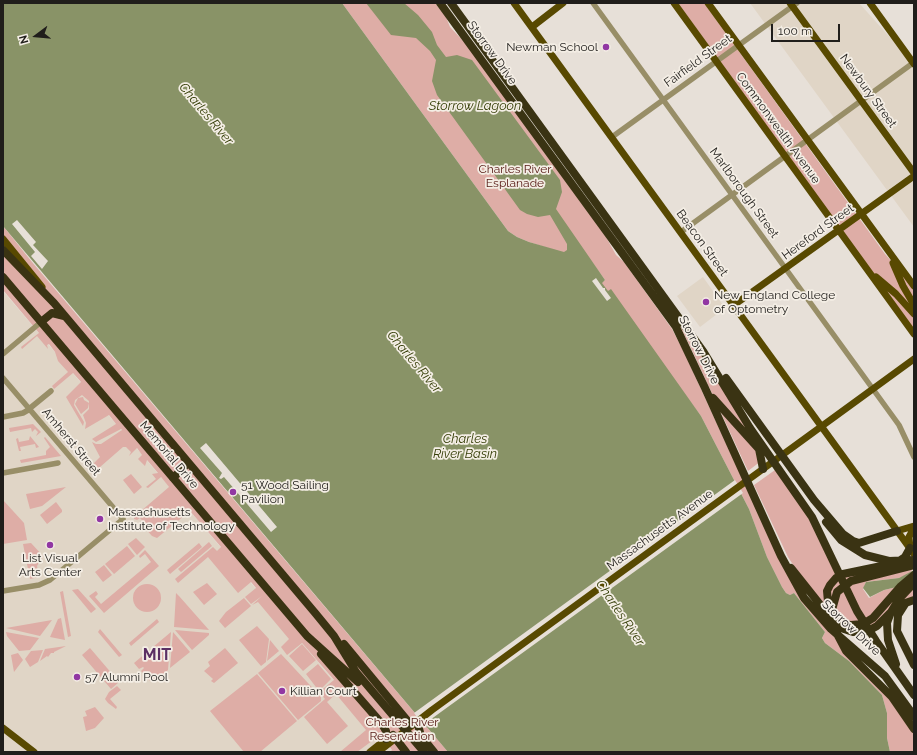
<!DOCTYPE html>
<html>
<head>
<meta charset="utf-8">
<style>
	body { margin:0 }
	#map { position:relative; width:917px; height:755px; overflow:hidden; background:#e7e0d8; font-family:Raleway,sans-serif }
	canvas { display:block }
	.frame { position:absolute; inset:0; border:4px solid #201e1b; pointer-events:none }
	.north { position:absolute; left:16px; top:16px; width:40px; height:40px; -webkit-text-stroke:3px #f4eee5; paint-order:stroke; rotate:254deg; font-size:11px; font-weight:700; line-height:16px; text-align:center; color:#201e1b }
	.north::after { content:''; display:block; margin:auto; width:14px; height:18px; background:#201e1b; clip-path:polygon(50% 0,100% 100%,50% 72%,0 100%) }
	.scale { position:absolute; left:771px; top:24px; width:69px; height:18px; box-sizing:border-box; border:2px solid #201e1b; border-top:0; padding-left:5px; font-size:12px; line-height:14px; white-space:nowrap; color:#201e1b; -webkit-text-stroke:3px #f4eee5; paint-order:stroke }
</style>
</head>
<body>
<div id="map">
<canvas width="917" height="755"></canvas>
<div class="frame"></div>
<div class="north">N</div>
<div class="scale">100 m</div>
</div>
<script>
const c = document.querySelector('canvas').getContext('2d');
c.lineJoin = 'round';
function fillPath(path, color) { c.fillStyle = color; c.fill(path, 'evenodd'); }
const shape = rows => new Path2D(rows.map(r => 'M' + r).join(''));
function strokePath(path, color, width, dash) { c.strokeStyle = color; c.lineWidth = width; c.lineCap = dash ? 'butt' : 'round'; c.setLineDash(dash || []); c.stroke(path); }
function write(font, color, halo, rows, align = 'center') {
  c.font = font + ' Raleway,sans-serif'; c.lineWidth = 3.5; c.setLineDash([]); c.textBaseline = 'middle'; c.strokeStyle = halo; c.fillStyle = color; for (const [text, x, y, turn = 0] of rows) {
    c.save(); c.translate(x, y); c.rotate((+turn || 0) * Math.PI / 180); c.textAlign = isNaN(turn) ? turn : align; if (halo) c.strokeText(text, 0, 0); c.fillText(text, 0, 0); c.restore();
  }
}
fillPath(shape([
	[750,3,859,3,913,63,914,227],
	[703,277,725,308,700,327,677,296],
	[3,291,380,735,393,752,3,752]
]), '#e0d5c6');
fillPath(shape([
	[342,3,435,3,446,17,450,27,466,44,606,237,616,255,624,262,672,329,683,350,785,571,888,697,912,730,914,733,914,752,890,752,887,738,887,713,882,695,849,661,825,643,822,638,825,632,794,593,790,595,786,593,782,587,767,557,749,509,701,416,601,283,605,280,592,262,529,242,517,237,508,231],
	[678,3,704,3,885,254,902,273,914,290,914,330],
	[3,226,32,262,448,752,390,752,392,750,380,735,357,752,340,752,366,730,336,694,327,702,348,726,327,744,304,717,325,699,319,692,334,680,302,643,287,655,281,647,289,639,258,602,252,605,262,596,251,604,245,597,256,588,251,582,238,593,208,557,178,583,175,579,213,547,217,551,221,547,190,511,157,538,152,536,144,527,146,525,140,518,137,520,134,519,134,517,169,487,161,477,148,488,146,487,156,479,152,474,158,473,147,460,145,466,138,459,142,455,137,448,129,456,131,452,126,447,123,447,92,474,90,471,96,467,94,463,100,457,92,442,96,444,101,444,122,430,121,429,96,442,92,439,116,424,109,415,85,429,86,423,83,415,89,409,89,401,82,395,75,400,74,405,84,422,83,426,66,397,81,382,73,373,54,389,52,386,68,372,58,361,55,352,49,344,47,345,48,349,37,336,22,349,21,347,39,333,3,290],
	[678,323,717,378,765,458,748,471,690,346],
	[83,397,84,400,89,403,88,408,81,414,75,404,78,398],
	[33,424,41,432,36,436,38,432,35,429,32,432,31,428,10,432,9,428],
	[30,436,39,447,36,448,35,444,20,447,21,451,19,451,16,439,18,438,19,442,29,440],
	[45,437,61,456,21,463,20,460,46,455,46,451,50,447,44,438],
	[775,470,807,515,836,575,849,575,913,569,909,574,899,578,866,582,863,589,869,598,884,590,914,583,914,596,906,599,872,627,870,624,884,612,862,622,846,622,837,619,805,583,788,557,754,485],
	[131,474,142,487,134,494,123,480],
	[66,487,42,506,30,509,26,494],
	[3,500,24,523,27,540,3,544],
	[56,502,62,510,62,512,47,524,40,515],
	[136,538,145,547,137,555,128,544],
	[209,542,212,546,181,572,178,569],
	[31,543,43,556,37,566,39,577,30,579,23,544],
	[199,543,202,547,170,574,167,570],
	[127,546,135,556,114,574,105,564],
	[145,550,159,566,104,613,89,596,96,591,98,594,95,597,101,604,151,562,145,554,140,558,139,556],
	[104,565,112,575,103,582,95,572],
	[207,583,217,594,204,605,193,592],
	'133 598a14 14 0 1 1 28 0a14 14 0 1 1-28 0Z',
	[78,589,96,609,91,613,72,590],
	[63,591,71,636,68,637,60,592],
	[176,593,179,596,209,630,174,627],
	[244,598,251,606,225,628,219,621,226,612],
	[61,618,65,640,50,637,58,619],
	[157,619,159,622,131,646,129,643],
	[52,620,40,636,6,628],
	[257,626,269,639,266,662,261,666,239,640],
	[100,629,122,655,119,657,98,632],
	[175,630,209,633,209,635,192,650],
	[6,632,39,638,30,650,19,651,7,636],
	[171,632,168,670,154,681,150,681,141,671,144,668,143,667,139,669,134,663],
	[173,632,190,652,170,668],
	[270,640,279,651,267,661],
	[302,644,316,660,303,671,289,656],
	[66,646,54,652,54,653,51,653,48,657,47,656,40,661,45,649],
	[90,648,119,682,111,689,82,655],
	[225,648,238,663,214,683,211,681,213,679,204,671,210,666,208,662],
	[43,650,38,662,30,667,25,659,31,651],
	[18,653,23,660,14,672,11,655],
	[281,654,321,697,321,701,298,720,258,673],
	[318,664,331,679,319,691,306,674],
	[257,674,297,721,260,752,244,752,210,711],
	[117,686,121,690,110,699,117,707,116,709,108,703,105,699,109,692],
	[95,707,104,718,95,728,86,731,83,717,87,716,85,711]
]), '#deada6');
fillPath(shape([
	[3,3,342,3,508,231,517,237,529,242,564,252,567,250,567,244,550,215,538,217,527,214,520,210,437,95,432,81,436,60,430,51,416,38,391,35,366,3,404,3,418,15,432,32,437,45,446,57,457,55,472,60,560,180,562,192,556,209,605,280,602,283,608,291,611,289,701,416,749,509,767,557,782,587,786,593,790,595,794,593,825,632,822,638,825,643,849,661,882,695,887,713,887,738,890,752,448,752,3,226],
	[914,570,914,583,884,590,870,597,863,588,866,582,899,578]
]), '#899367');
fillPath(shape([
	[17,220,36,242,33,245,48,261,42,269,31,256,35,252,12,224],
	[596,278,603,288,605,288,605,290,611,298,607,301,592,281],
	[206,443,277,527,271,532,224,477,221,479,219,478,222,473,200,448],
	[735,480,743,493,423,725,414,713]
]), '#e7e0d8');
strokePath(shape([
	[593,3,899,425,914,457],
	[612,137,797,3],
	[681,232,913,63],
	[3,354,41,322],
	[3,378,123,519,50,580,39,585,3,591],
	[29,409,51,391],
	[3,417,23,413,30,409],
	[3,473,58,463]
]), '#988e67', 5.5);
strokePath(shape([
	[514,3,914,554],
	[674,3,914,334],
	[708,3,914,286],
	[790,3,914,173],
	[870,3,914,64],
	[532,27,563,3],
	[3,239,42,287],
	[893,263,903,286,914,305],
	[876,277,896,294,914,314],
	[734,305,914,176],
	[897,531,914,526],
	[910,548,909,537,914,528],
	[3,728,34,752],
	[370,752,390,736],
	[378,752,432,710,914,359]
]), '#584901', 7);
strokePath(shape([
	[440,3,676,327,705,388,781,556,804,598,831,629,885,676,914,716],
	[451,3,703,351,750,428,812,517,857,611,876,641,914,695],
	[3,250,54,303,316,614,334,636,356,672,424,752],
	[3,277,307,636,358,682],
	[41,322,52,313,64,316],
	[726,378,814,500,843,534,853,541,859,543,897,531],
	[713,398,759,449,763,469],
	[173,478,188,463],
	[826,522,841,540,865,555,889,561,914,560],
	[914,565,851,581,837,592,832,610,836,632,846,651,892,697,914,729],
	[791,568,830,617,841,624,851,625,863,624,873,618,901,586,914,575],
	[905,604,898,615,897,631,914,665],
	[829,613,827,591,830,585,836,578,843,574,896,563,905,557,910,548],
	[838,627,853,632,868,631,877,626,897,606,914,600],
	[344,644,411,725],
	[321,654,382,724,386,731,386,739],
	[896,664,888,640,887,623,891,612,899,599,914,583],
	[417,721,421,736,434,752],
	[393,735,406,752]
]), '#3a3313', 8);
for (const [x, y, r, color] of [
	[606,47,4,"#9137a3"],
	[706,302,4,"#9137a3"],
	[233,492,4,"#9137a3"],
	[100,519,4,"#9137a3"],
	[50,545,4,"#9137a3"],
	[77,677,4,"#9137a3"],
	[282,691,4,"#9137a3"]
]) { const dot = new Path2D(); dot.arc(x, y, r, 0, 2 * Math.PI); c.fillStyle = color; c.fill(dot); strokePath(dot, '#f4eee5', 1.5); }
write('12px', '#201e1b', '#f4eee5', [
	["Newman School",598,47,"right"],
	["New England College",714,295],
	["of Optometry",714,309],
	["51 Wood Sailing",241,485],
	["Pavilion",241,499],
	["Massachusetts",108,512],
	["Institute of Technology",108,526],
	["List Visual",50,558,"center"],
	["Arts Center",50,572,"center"],
	["57 Alumni Pool",85,677],
	["Killian Court",290,691]
], 'left');
write('12px', '#201e1b', '#f4eee5', [
	["Storrow Drive",492,53,54],
	["Fairfield Street",698,61,-36],
	["Newbury Street",868,91,54],
	["Commonwealth Avenue",778,128,54],
	["Marlborough Street",744,193,54],
	["Hereford Street",818,232,-36],
	["Beacon Street",702,243,54],
	["Storrow Drive",699,350,63],
	["Amherst Street",71,442,50],
	["Memorial Drive",169,455,50],
	["Massachusetts Avenue",660,530,-36],
	["Storrow Drive",851,628,43]
]);
write('12px', '#541611', '#f4eee5', [
	["Charles River",515,169],
	["Esplanade",515,183],
	["Charles River",402,722],
	["Reservation",402,736]
]);
write('italic 13px', '#353e07', '#f4eee5', [
	["Storrow Lagoon",475,106],
	["Charles River",206,114,50],
	["Charles River",414,362,50],
	["Charles",465,439],
	["River Basin",465,454],
	["Charles River",620,613,56]
]);
write('bold 16px', '#5b2f64', '#f4eee5', [
	["MIT",157,655]
]);
</script>
</body>
</html>
